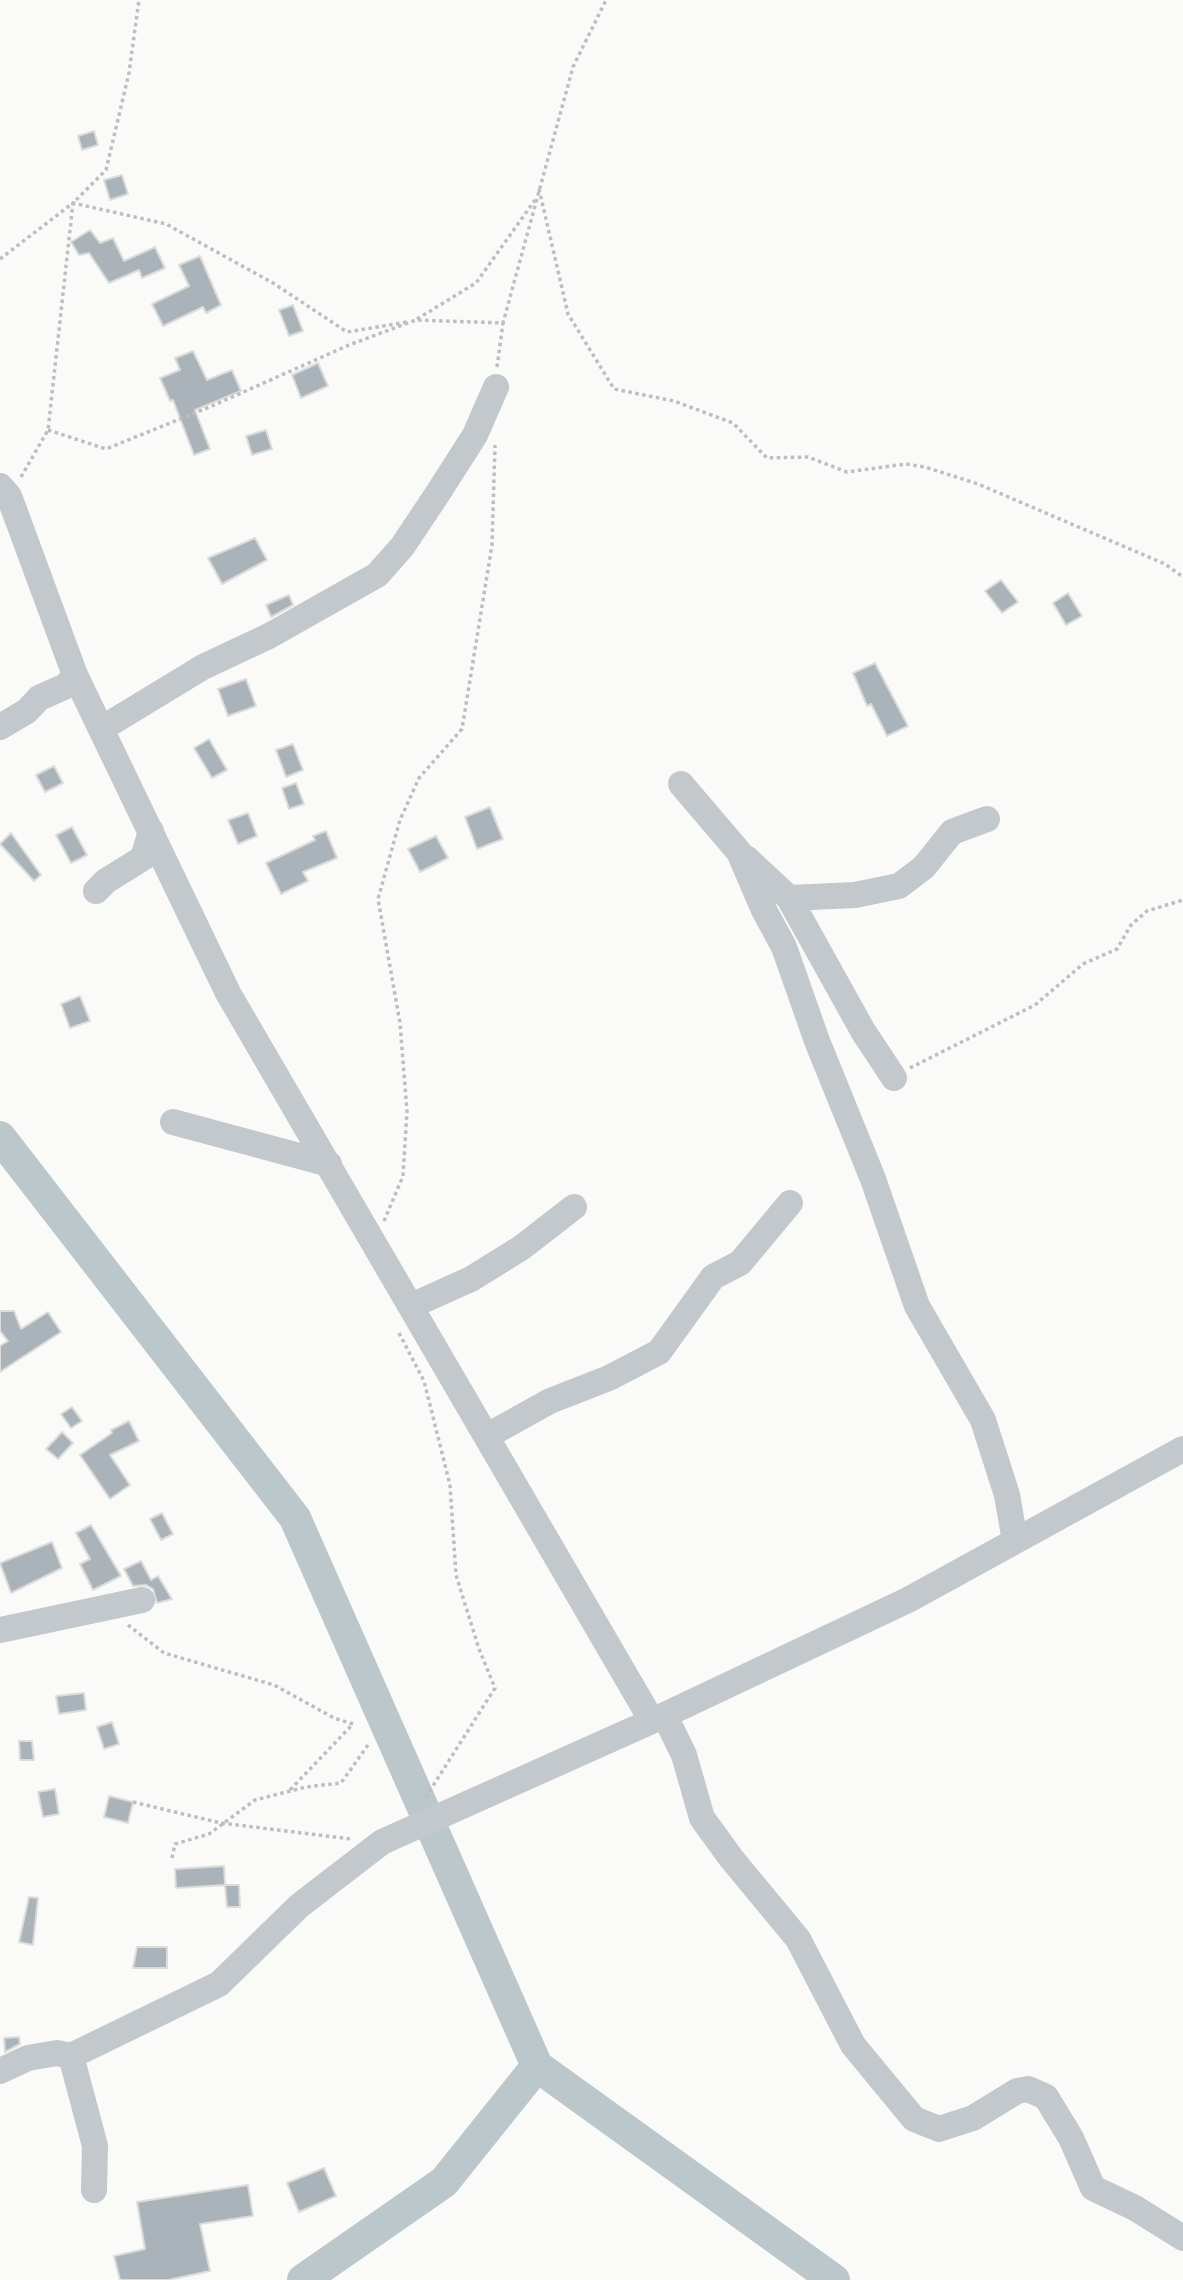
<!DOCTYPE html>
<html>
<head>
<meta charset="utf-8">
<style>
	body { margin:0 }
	canvas { display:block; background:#fafaf8 }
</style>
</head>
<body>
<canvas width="1183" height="2280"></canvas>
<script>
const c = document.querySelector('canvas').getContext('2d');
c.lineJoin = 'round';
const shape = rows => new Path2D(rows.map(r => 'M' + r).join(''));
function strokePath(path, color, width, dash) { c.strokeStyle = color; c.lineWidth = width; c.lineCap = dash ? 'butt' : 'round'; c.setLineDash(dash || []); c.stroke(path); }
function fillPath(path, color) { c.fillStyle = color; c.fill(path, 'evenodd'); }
strokePath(shape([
	[0,1137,295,1518,537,2066,444,2182,303,2280],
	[537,2066,834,2280]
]), '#bbc7cb', 32);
const building = shape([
	[94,131,98,145,82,150,78,136,94,131],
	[122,175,128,194,110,200,104,180,122,175],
	[90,230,100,243,113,238,124,261,155,247,165,268,142,278,139,270,109,283,89,253,79,255,71,242,90,230],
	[200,256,221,305,206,313,203,307,163,326,152,304,189,286,179,265,200,256],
	[293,305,303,331,289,336,279,310,293,305],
	[193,351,207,380,232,370,241,391,195,410,210,449,194,455,173,400,170,401,160,378,180,370,175,358,193,351],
	[318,363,328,386,301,398,292,375,318,363],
	[266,430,272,449,252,455,246,436,266,430],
	[255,538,267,560,222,584,208,558,255,538],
	[1001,580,1018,602,1002,613,985,591,1001,580],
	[1068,593,1082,616,1066,625,1053,603,1068,593],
	[289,595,293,605,271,617,266,605,289,595],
	[875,663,908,726,887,736,871,704,867,706,853,673,875,663],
	[246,679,256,706,228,716,218,689,246,679],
	[209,739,227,770,212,778,194,748,209,739],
	[293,744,303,770,286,777,276,750,293,744],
	[54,766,63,783,45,792,36,775,54,766],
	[296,783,304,804,289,809,282,788,296,783],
	[490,807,503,839,477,849,465,817,490,807],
	[248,813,257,836,238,844,228,820,248,813],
	[72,827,87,855,71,863,56,835,72,827],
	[326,831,337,858,303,872,308,881,281,894,266,863,315,840,313,836,326,831],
	[11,833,41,875,34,881,0,844,11,833],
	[436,836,448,858,420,872,408,849,436,836],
	[80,996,90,1021,70,1028,61,1004,80,996],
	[0,1311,14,1311,21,1329,48,1312,61,1332,0,1372,0,1346,8,1341,0,1331,0,1311],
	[72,1407,82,1421,71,1428,61,1414,72,1407],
	[129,1421,139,1441,110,1455,130,1485,110,1499,80,1455,112,1433,111,1430,129,1421],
	[62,1432,73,1443,58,1459,46,1449,62,1432],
	[162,1513,173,1534,161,1540,150,1519,162,1513],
	[91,1525,121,1576,93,1590,80,1564,90,1559,76,1533,91,1525],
	[52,1542,62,1568,11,1593,0,1563,52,1542],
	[141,1561,151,1580,158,1576,172,1599,157,1603,153,1589,146,1585,133,1586,124,1569,141,1561],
	[84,1693,86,1710,59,1714,56,1696,84,1693],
	[112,1722,119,1744,104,1749,97,1727,112,1722],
	[19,1741,32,1741,34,1760,20,1760,19,1741],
	[55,1789,59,1814,43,1817,38,1792,55,1789],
	[109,1796,133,1802,128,1823,104,1817,109,1796],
	[224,1866,225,1885,176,1888,175,1869,224,1866],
	[225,1885,239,1885,240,1907,227,1907,225,1885],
	[29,1897,38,1898,33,1945,19,1942,29,1897],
	[137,1947,167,1947,167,1968,133,1968,137,1947],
	[19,2037,20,2044,5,2052,4,2038,19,2037],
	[324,2168,336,2196,299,2212,287,2183,324,2168],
	[248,2185,253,2216,200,2224,210,2271,168,2280,120,2280,114,2256,145,2249,137,2202,248,2185]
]);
fillPath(building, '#aab3b9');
strokePath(building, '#dcdcda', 2);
strokePath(shape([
	[539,189,568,314,614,389,674,401,733,423,767,458,808,457,847,472,906,464,925,467,978,484,1165,564,1183,577],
	[0,259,73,203,166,224,273,283,347,332,407,322],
	[417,319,476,283,535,200],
	[497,367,503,323],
	[48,430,106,449,212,406,349,345,416,320,503,323,573,67,606,0],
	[21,477,48,430,73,203,106,170,129,73,139,0],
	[910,1068,1035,1005,1083,964,1117,949,1131,925,1147,911,1183,900],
	[384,1221,403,1176,407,1111,400,1023,378,899,400,820,419,778,462,729,492,545,495,445],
	[399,1333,424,1381,450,1485,456,1575,479,1649,495,1688,424,1800],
	[128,1625,164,1653,274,1685,334,1718,353,1724,288,1792],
	[133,1802,221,1823,351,1839],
	[172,1858,175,1844,209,1834,255,1800,306,1787,341,1783,368,1745]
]), '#bbbfc2', 3.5, [3.5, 3.5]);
strokePath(shape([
	[0,486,9,496,75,675,228,993,652,1721,382,1842,299,1906,219,1984,71,2056],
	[0,727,27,711,39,698,66,686,75,675],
	[101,729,203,667,269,636,377,575,402,547,438,493,475,435,496,387],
	[681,784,739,852,764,910,784,947,817,1041,873,1179,917,1306,983,1420,1007,1495,1015,1541],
	[746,858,789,898,863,1031,894,1078],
	[96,891,106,881,143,858,151,831],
	[789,898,855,895,899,886,924,867,952,832,987,819],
	[173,1122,329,1164],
	[411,1306,471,1279,521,1248,574,1207],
	[487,1436,550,1401,609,1378,659,1352,713,1277,740,1263,790,1203],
	[0,1630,142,1600],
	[665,1716,684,1755,702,1818,731,1858,798,1939,853,2045,914,2119,939,2129,973,2118,1017,2091,1028,2089,1046,2097,1071,2138,1093,2188,1135,2208,1183,2238],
	[652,1721,908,1600,1183,1449],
	[0,2071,28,2058,57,2053,71,2056,95,2146,94,2190]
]), '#c3c8cc', 26);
</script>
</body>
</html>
